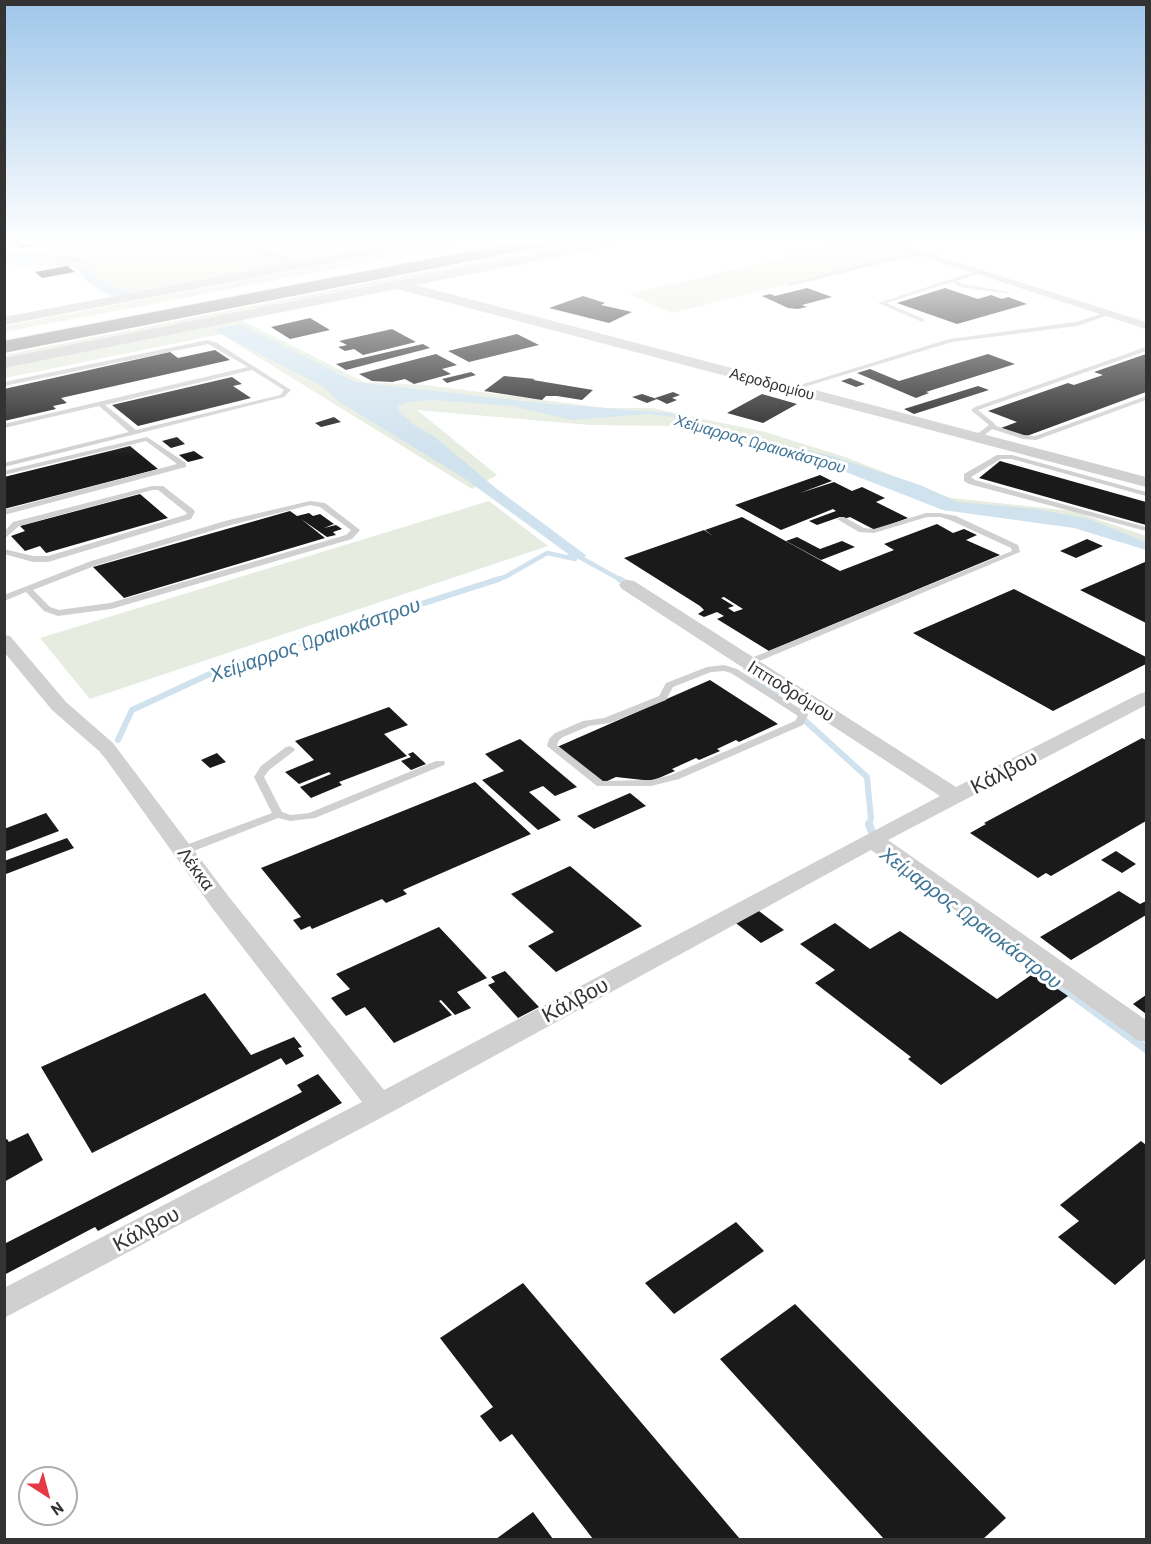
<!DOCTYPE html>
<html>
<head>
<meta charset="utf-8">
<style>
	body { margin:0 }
	#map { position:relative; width:1151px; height:1544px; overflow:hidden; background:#fff; font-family:Barlow,sans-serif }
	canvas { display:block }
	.frame { position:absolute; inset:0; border:6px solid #333; pointer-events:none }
	.north { position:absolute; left:18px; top:1466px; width:60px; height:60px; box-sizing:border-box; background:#fff; border:2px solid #adadad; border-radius:50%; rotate:144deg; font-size:16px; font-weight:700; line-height:24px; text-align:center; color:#333 }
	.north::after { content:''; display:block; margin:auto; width:21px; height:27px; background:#e63946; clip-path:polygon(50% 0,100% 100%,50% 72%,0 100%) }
</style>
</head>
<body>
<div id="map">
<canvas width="1151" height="1544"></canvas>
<div class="frame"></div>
<div class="north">N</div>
</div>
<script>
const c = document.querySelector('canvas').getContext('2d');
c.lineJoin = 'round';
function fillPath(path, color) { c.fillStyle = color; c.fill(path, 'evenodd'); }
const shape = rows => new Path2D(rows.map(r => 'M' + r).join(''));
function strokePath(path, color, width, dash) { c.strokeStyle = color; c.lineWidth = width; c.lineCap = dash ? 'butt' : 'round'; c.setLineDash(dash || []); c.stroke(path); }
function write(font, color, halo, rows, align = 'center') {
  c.font = font + ' Barlow,sans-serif'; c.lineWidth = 6; c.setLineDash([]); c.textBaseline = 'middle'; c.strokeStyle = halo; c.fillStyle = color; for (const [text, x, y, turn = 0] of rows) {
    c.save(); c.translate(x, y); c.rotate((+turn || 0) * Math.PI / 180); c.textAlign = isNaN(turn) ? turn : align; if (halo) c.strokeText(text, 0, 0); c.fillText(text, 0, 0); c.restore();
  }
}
fillPath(shape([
	[84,241,422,241,118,296,78,268,5,265,5,254],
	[449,241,480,241,5,332,5,326],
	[517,241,528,241,5,342,4,340],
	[578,241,609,241,5,361,5,355],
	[855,241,875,241,912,253,672,313,629,294],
	[239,319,364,382,425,385,606,408,652,408,765,432,845,457,951,498,1073,511,1146,536,1146,550,1071,525,931,505,827,462,670,426,590,425,417,410,497,475,472,489,221,334,5,378,5,365],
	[489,501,548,546,90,699,40,638]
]), '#e6ecdf');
fillPath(shape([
	[5,254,77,257,93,263,88,268,97,279,135,296,119,299,100,291,85,280,81,273,70,266,5,263],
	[240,324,355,382,541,403,670,413,750,437,831,456,920,485,957,502,1035,509,1089,519,1146,542,1146,550,1074,528,943,510,815,460,784,453,672,417,649,414,572,420,512,406,433,400,408,402,397,406,400,412,413,424,436,438,497,489,587,556,575,559,464,478,338,401,324,387,213,330]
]), '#cfe2ee');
strokePath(shape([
	[574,554,621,580],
	[495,580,505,577,547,553,575,559,570,554]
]), '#cfe2ee', 4.5);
strokePath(shape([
	[619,579,630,585],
	[746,668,776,695],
	[800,716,867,777,871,819,868,825],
	[118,740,132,710,225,667,499,579]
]), '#cfe2ee', 6);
strokePath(shape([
	[869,824,874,838],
	[1008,948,1146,1049]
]), '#cfe2ee', 8);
fillPath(shape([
	[10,241,54,241,54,242,21,248],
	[67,266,75,272,42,278,35,272],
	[807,288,832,297,802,305,807,307,798,309,788,308,762,296,770,294,775,296],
	[945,288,978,299,991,295,1002,299,1008,297,1027,304,957,324,897,303],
	[583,296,605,303,601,305,632,312,609,323,549,308],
	[310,318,330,330,290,339,271,327],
	[392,329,416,342,363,355,354,349,345,351,338,347,347,345,339,341],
	[517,334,539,345,469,362,448,351],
	[423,344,430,348,346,370,336,364],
	[215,350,230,360,61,398,67,403,53,406,56,409,4,421,4,389,170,352,178,358],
	[436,354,457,365,442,369,451,374,414,384,405,379,392,382,372,381,359,374],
	[988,354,1015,364,926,392,929,393,916,398,857,373,870,369,899,381],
	[1146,354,1146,392,1024,437,1001,428,1017,422,988,411,1068,383,1074,385,1103,375,1094,372],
	[471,372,476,375,447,383,442,379],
	[504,376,535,379,533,380,593,390,582,400,557,396,546,396,542,400,484,391],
	[232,377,242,384,233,386,251,398,138,426,112,405],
	[850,378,865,384,856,387,841,381],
	[978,386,989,390,914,414,904,409],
	[673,392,680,395,672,398,677,400,667,404,655,398],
	[642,394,657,399,647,403,632,397],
	[762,394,797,404,763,423,727,413],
	[334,417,341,422,321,427,315,423],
	[177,437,185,444,171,448,162,441],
	[130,446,158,469,4,509,4,477],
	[194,451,204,458,188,462,179,455],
	[1000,461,1146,502,1146,525,979,478],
	[820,475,832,481,800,493,834,482,852,491,862,487,885,498,876,502,908,518,875,530,850,517,844,519,840,517,817,525,809,521,836,511,833,509,781,530,735,505],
	[140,494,168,518,46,553,40,546,25,551,11,536,25,531,20,526],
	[290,511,297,516,309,513,313,516,320,514,334,524,324,528,336,525,342,529,333,532,336,535,327,537,301,519,325,538,124,598,93,567],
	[742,517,840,571,894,550,884,544,937,524,953,533,964,529,977,535,966,540,1000,555,769,651,717,619,724,616,717,612,704,617,698,614,704,610,700,606,624,558,704,530,713,536,705,530],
	[724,597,743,609,734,612,728,608,734,606,721,598],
	[797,537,820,549,842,541,855,547,821,560,786,541],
	[1087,539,1103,546,1076,558,1060,551],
	[1145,562,1146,623,1080,590],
	[1014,589,1146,657,1146,664,1053,711,913,633],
	[710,680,778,724,739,742,736,740,717,749,720,751,699,760,696,758,672,769,675,771,652,781,616,777,603,783,557,747],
	[389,707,408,725,384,734,407,756,339,782,342,785,311,798,300,787,331,774,329,772,299,784,285,772,314,760,295,741],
	[1142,738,1146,740,1146,821,1051,876,1046,873,1038,878,970,833,986,824,984,823],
	[520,739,577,787,555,796,543,786,529,792,561,820,538,830,482,780,504,771,485,754],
	[413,752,426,764,411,770,401,761,411,757,408,754],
	[217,753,226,762,210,768,201,760],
	[475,782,531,834,403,890,407,894,386,903,382,899,312,929,310,926,301,930,293,920,301,917,261,868],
	[630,793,646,806,594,829,577,816],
	[46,813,59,831,4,852,4,829],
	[67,838,74,848,6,874,4,871,4,861],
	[1116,851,1136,864,1122,873,1101,860],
	[570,866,642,926,556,972,528,946,554,932,511,894],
	[1119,891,1140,904,1146,901,1146,915,1071,960,1040,937],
	[755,908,784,930,761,943,732,920],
	[835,923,870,949,900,931,997,999,1034,973,1068,996,941,1085,908,1059,911,1057,815,983,835,970,800,944],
	[439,927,487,978,457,992,471,1008,455,1015,441,1000,439,1001,452,1015,394,1043,365,1007,346,1016,331,998,350,989,336,974],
	[505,971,539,1007,518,1018,488,985,495,982,491,977],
	[205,993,251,1055,294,1037,302,1047,298,1048,304,1056,286,1065,281,1058,92,1153,41,1067],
	[1146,995,1146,1014,1133,1004],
	[318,1074,342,1103,98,1231,95,1227,4,1275,4,1244,302,1092,297,1085],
	[28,1133,43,1160,4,1182,4,1140,7,1139,9,1142],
	[1141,1141,1146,1145,1146,1258,1115,1285,1058,1237,1079,1221,1060,1205],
	[736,1222,764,1251,674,1314,645,1283],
	[523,1283,740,1539,593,1539,512,1434,500,1442,480,1416,493,1407,440,1338],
	[795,1304,1006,1518,983,1539,884,1539,720,1359],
	[533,1512,553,1539,496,1539]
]), '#1a1a1a');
fillPath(shape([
	[4,250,80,258,83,260,80,262,4,254,4,250],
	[921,252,923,255,887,262,790,286,787,284,887,258,921,252],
	[979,270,981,271,981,273,957,281,963,284,1009,292,1009,294,961,287,952,282,886,303,924,319,925,320,922,322,878,303,979,270],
	[1107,312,1110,314,1109,315,1077,326,952,342,804,387,798,392,793,391,800,385,949,339,1076,322,1107,312],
	[208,340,217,343,291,390,284,397,4,467,4,463,129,432,99,406,4,428,4,424,248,367,208,344,4,386,4,382,208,340],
	[252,370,284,390,280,395,136,430,105,405,252,370],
	[1146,347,1146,351,978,410,995,424,996,426,1024,435,1035,436,1144,397,1146,396,1146,400,1036,440,1023,439,992,429,980,439,973,437,989,425,972,411,971,410,975,407,1146,347],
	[147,437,186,463,186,467,4,515,4,510,177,464,146,441,4,475,4,471,147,437],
	[997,455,1012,455,1146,492,1146,496,1012,459,1001,459,971,477,975,480,1146,527,1146,531,969,484,964,481,964,474,997,455],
	[152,486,163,486,194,510,195,512,191,519,48,562,33,562,4,554,4,549,33,556,48,556,185,515,187,513,158,490,152,490,19,526,4,539,4,532,13,522,152,486],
	[310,501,325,503,360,530,352,539,111,609,58,616,44,611,26,592,4,601,4,595,91,561,225,521,310,501],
	[310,505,320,507,351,530,346,535,110,603,59,610,50,607,33,590,97,565,231,525,310,505],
	[926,513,940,513,956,516,1018,545,1020,552,750,665,744,665,742,663,744,661,1012,551,1011,548,950,520,940,517,927,517,874,533,859,532,837,519,841,517,844,517,864,528,874,529,926,513],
	[724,665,737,669,807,713,808,715,803,725,679,779,651,786,597,786,547,746,549,739,555,733,583,721,604,718,659,696,666,683,707,667,724,665],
	[724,671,731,673,798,716,795,721,671,775,651,780,603,781,557,745,559,740,563,737,589,726,610,723,666,700,673,687,711,672,724,671],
	[290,746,295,749,294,751,269,770,264,777,282,812,291,815,309,813,436,761,444,761,445,763,444,765,315,818,290,821,278,818,186,854,178,854,176,851,178,848,272,813,254,777,261,766,286,747,290,746]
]), '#d0d0d0');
fillPath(shape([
	[223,241,238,241,305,264,300,267,296,266,223,241],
	[875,241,890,241,1146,322,1146,329,875,241],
	[628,580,634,581,956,787,1139,694,1146,692,1146,705,888,840,1146,1020,1146,1042,1137,1040,871,850,390,1113,4,1318,4,1288,362,1102,213,909,108,762,99,751,52,710,4,652,4,635,10,636,66,702,113,743,229,897,384,1090,940,796,622,589,619,585,622,581,628,580]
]), '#d0d0d0');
fillPath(shape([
	[407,241,432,241,426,245,4,325,4,317,407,241],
	[600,241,625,241,619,245,416,285,1146,477,1146,487,397,289,4,368,4,358,600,241]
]), '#d0d0d0');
fillPath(shape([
	[522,241,555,241,547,246,4,353,4,341,522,241]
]), '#9a9a9a');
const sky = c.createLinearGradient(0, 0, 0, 457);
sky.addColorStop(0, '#9ec6ea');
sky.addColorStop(0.53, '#fff');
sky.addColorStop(1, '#ffffff00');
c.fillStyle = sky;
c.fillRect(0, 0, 1151, 457);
write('15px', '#333', '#fff', [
	["Αεροδρομίου",772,384,15]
]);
write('italic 16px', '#3f7597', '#fff', [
	["Χείμαρρος Ωραιοκάστρου",760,444,16]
]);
write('18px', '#333', '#fff', [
	["Ιπποδρόμου",791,691,32],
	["Λέκκα",196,869,54]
]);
write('italic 20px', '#3f7597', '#fff', [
	["Χείμαρρος Ωραιοκάστρου",315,640,-19],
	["Χείμαρρος Ωραιοκάστρου",971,918,37]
]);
write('21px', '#333', '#fff', [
	["Κάλβου",1004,772,-27],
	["Κάλβου",575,1000,-28],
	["Κάλβου",146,1229,-28]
]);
</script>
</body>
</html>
